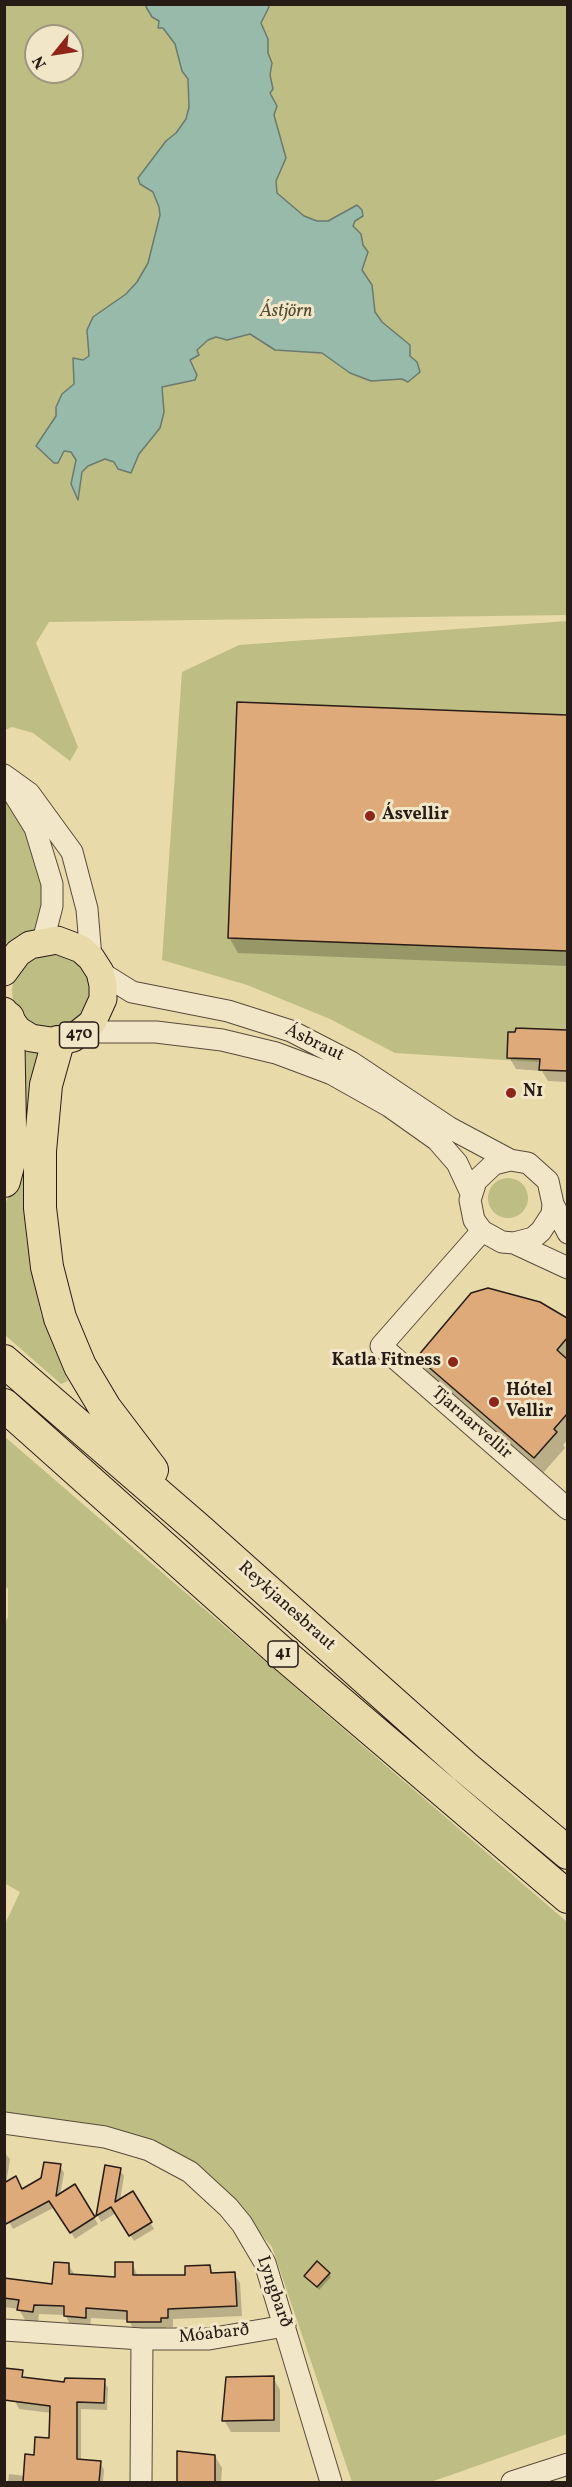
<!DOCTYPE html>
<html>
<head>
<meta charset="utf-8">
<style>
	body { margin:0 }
	#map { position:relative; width:572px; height:2487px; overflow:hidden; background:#e9daaa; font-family:Vollkorn,serif }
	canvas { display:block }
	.frame { position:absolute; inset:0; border:6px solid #271b16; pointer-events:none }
	.north { position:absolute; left:24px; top:24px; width:60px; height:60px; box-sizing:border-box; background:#f1e7c8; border:2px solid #a09581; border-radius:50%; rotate:240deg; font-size:16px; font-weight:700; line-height:24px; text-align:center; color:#271b16 }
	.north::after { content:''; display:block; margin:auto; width:21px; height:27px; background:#8f2418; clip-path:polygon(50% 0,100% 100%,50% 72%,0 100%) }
</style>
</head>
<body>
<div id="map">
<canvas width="572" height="2487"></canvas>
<div class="frame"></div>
<div class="north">N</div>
</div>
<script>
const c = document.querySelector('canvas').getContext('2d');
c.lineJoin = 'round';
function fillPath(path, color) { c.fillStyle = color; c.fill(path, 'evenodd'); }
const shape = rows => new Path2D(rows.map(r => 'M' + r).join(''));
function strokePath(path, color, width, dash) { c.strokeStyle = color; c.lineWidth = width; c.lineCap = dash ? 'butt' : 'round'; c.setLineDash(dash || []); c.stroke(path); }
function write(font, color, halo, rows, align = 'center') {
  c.font = font + ' Vollkorn,serif'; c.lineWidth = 6; c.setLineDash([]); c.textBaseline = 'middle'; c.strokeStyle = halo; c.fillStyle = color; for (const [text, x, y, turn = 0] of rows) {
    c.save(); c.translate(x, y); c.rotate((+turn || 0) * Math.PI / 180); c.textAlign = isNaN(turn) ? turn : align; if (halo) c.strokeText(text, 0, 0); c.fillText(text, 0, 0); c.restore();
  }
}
fillPath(shape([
	[4,5,567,5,567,615,49,622,36,643,78,747,70,761,33,733,12,727,5,730],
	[36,36,72,36,72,72,36,72],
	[567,621,567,1064,395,1053,330,1019,247,985,162,960,182,672,239,645],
	[4,797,39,855,47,899,42,925,31,937,18,942,5,943],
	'12 991a39 39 0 1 1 78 0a39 39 0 1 1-78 0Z',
	[18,1044,42,1051,26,1236,41,1315,68,1381,61,1384,5,1335,4,1206,11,1191],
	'488 1198a20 20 0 1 1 40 0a20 20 0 1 1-40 0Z',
	[4,1436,567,1922,567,2434,431,2482,352,2482,272,2247,226,2193,177,2162,5,2126,5,1924,20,1892,4,1883,4,1625,8,1617,8,1589,4,1585]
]), '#bebd83');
const water = shape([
	[145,5,268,5,269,7,261,23,268,39,268,53,272,63,270,75,273,89,270,93,277,106,274,115,286,158,276,181,277,193,304,216,317,221,328,221,357,205,362,210,363,216,355,221,353,226,361,234,363,245,368,252,362,270,372,285,375,312,382,322,410,345,410,356,417,362,420,372,408,382,402,379,371,381,350,373,322,353,275,350,250,334,227,340,216,337,208,340,197,350,199,355,190,360,197,375,195,380,162,387,164,412,160,428,139,454,131,473,118,469,114,462,105,459,88,466,82,472,78,500,71,484,76,460,71,452,64,451,58,463,54,463,36,446,56,416,56,407,62,394,74,384,73,358,83,360,89,356,87,330,93,317,126,294,137,282,148,263,160,215,159,207,153,192,140,184,138,178,166,141,176,133,186,119,189,107,188,79,182,71,175,44,163,28,158,28,159,21,152,17,145,5]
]);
fillPath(water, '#97baab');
strokePath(water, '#6a7a6f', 1.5);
fillPath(shape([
	[238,703,568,716,568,966,238,953,229,937],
	[517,1029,568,1032,568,1082,548,1081,542,1071,516,1069,509,1057],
	[557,1312,568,1320,568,1439,563,1445,565,1448,543,1473,428,1373,419,1357],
	[4,2152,10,2159,6,2184,22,2191,60,2166,64,2173,60,2195,74,2186,98,2224,75,2239,55,2207,13,2229,4,2213],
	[107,2167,120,2170,124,2176,120,2201,132,2193,154,2229,134,2241,116,2213,101,2222,98,2216],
	[132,2263,138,2277,187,2276,210,2266,214,2275,234,2274,240,2283,242,2316,173,2319,173,2327,166,2327,166,2331,134,2331,129,2320,91,2318,90,2327,71,2326,65,2315,39,2314,38,2322,25,2320,19,2309,4,2307,4,2279,54,2286,69,2265,75,2276,116,2279],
	[329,2273,331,2277,319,2290,306,2276],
	[273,2377,280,2390,280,2432,231,2432,224,2420],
	[104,2381,108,2388,107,2410,81,2409,81,2461,100,2462,104,2470,103,2482,8,2482,9,2474,25,2476,35,2457,51,2440,51,2413,19,2409,15,2401,66,2384],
	[179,2453,215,2456,222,2468,221,2482,178,2482]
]), '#0003');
const building = shape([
	[237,702,567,715,567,951,228,938,237,702],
	[516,1028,567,1030,567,1071,539,1070,540,1059,507,1058,508,1032,515,1032,516,1028],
	[488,1288,540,1302,567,1318,567,1338,557,1350,567,1359,567,1414,554,1429,557,1432,534,1458,417,1357,471,1293,488,1288],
	[44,2162,61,2164,56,2196,75,2184,95,2217,70,2233,49,2201,4,2225,4,2183,16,2176,22,2189,41,2178,44,2162],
	[105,2165,121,2168,115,2202,133,2191,152,2222,129,2236,111,2207,96,2216,105,2165],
	[317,2261,330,2273,317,2287,304,2276,317,2261],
	[54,2262,69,2263,69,2274,115,2277,115,2262,133,2262,133,2275,185,2275,185,2266,210,2265,211,2273,235,2272,237,2306,168,2309,168,2318,161,2318,161,2322,127,2322,127,2311,86,2308,86,2318,64,2316,64,2306,34,2305,33,2312,17,2310,19,2300,4,2298,4,2278,52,2284,54,2262],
	[4,2368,23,2370,22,2377,64,2382,65,2378,105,2379,104,2403,77,2402,77,2459,101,2461,99,2482,23,2482,25,2454,34,2455,35,2437,49,2438,50,2406,4,2400,4,2368],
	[274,2376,274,2420,222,2421,226,2377,274,2376],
	[177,2451,215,2455,215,2482,177,2482,177,2451]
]);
fillPath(building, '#dfaa7a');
strokePath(building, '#271b16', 1.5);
const minor = shape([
	[4,775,29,793,72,852,87,909,91,958],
	[9,786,35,828,52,884,52,906,43,941],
	[100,972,132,992,228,1011,291,1031,351,1062,450,1128,510,1160],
	[83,1032,156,1032,222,1040,276,1053,332,1074,389,1106,437,1140,457,1163,471,1193],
	[553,1204,552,1214,541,1231,533,1238,514,1243,502,1242,482,1231,474,1220,470,1200,476,1181,494,1164,510,1160,528,1163,548,1181,553,1204,568,1233],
	[482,1231,381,1346,568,1509],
	[514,1243,568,1268],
	[4,2123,105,2137,149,2150,190,2172,228,2207,242,2224,265,2263,331,2482],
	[4,2330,142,2339,209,2339,285,2326],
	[141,2482,142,2339],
	[512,2482,568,2464]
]);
const major = shape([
	[4,972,18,953,30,945,57,940,81,949,91,958,100,972,103,985,103,999,92,1023,73,1038,58,1042,31,1038,18,1030,4,1011]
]);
const highway = shape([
	[58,1042,46,1085,40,1151,40,1208,47,1267,60,1318,80,1366,105,1408,152,1470],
	[4,1181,9,1162,10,1127,8,1018],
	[4,1361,197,1528,465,1767,568,1853],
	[4,1405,283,1654,568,1897]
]);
strokePath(minor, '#584b3b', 23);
strokePath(major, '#271b16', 29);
strokePath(highway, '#271b16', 34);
strokePath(minor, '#f1e7c8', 21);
strokePath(major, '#e9daaa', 27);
strokePath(highway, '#e9daaa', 32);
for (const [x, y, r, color] of [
	[370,816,6,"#8f2418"],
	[511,1093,6,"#8f2418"],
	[453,1362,6,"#8f2418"],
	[494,1402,6,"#8f2418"]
]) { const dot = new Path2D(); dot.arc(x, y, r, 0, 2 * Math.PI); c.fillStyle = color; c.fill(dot); strokePath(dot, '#f1e7c8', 2); }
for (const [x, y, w] of [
	[79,1035,39],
	[283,1654,30]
]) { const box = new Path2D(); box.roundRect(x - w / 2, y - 13, w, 26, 4.5); c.fillStyle = '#f1e7c8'; c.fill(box); strokePath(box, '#271b16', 1.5); }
write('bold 16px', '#271b16', null, [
	["470",79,1035],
	["41",283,1654]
]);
write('italic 18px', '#544c37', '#f1e7c8', [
	["Ástjörn",286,313]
]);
write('bold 18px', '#271b16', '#f1e7c8', [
	["Ásvellir",382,816],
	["N1",523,1093],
	["Katla Fitness",441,1362,"right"],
	["Hótel",506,1392],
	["Vellir",506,1413]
], 'left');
write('18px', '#271b16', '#f1e7c8', [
	["Ásbraut",314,1044,26],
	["Tjarnarvellir",471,1424,41],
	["Reykjanesbraut",286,1607,42],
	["Lyngbarð",273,2292,71],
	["Móabarð",214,2335,-6]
]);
</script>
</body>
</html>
